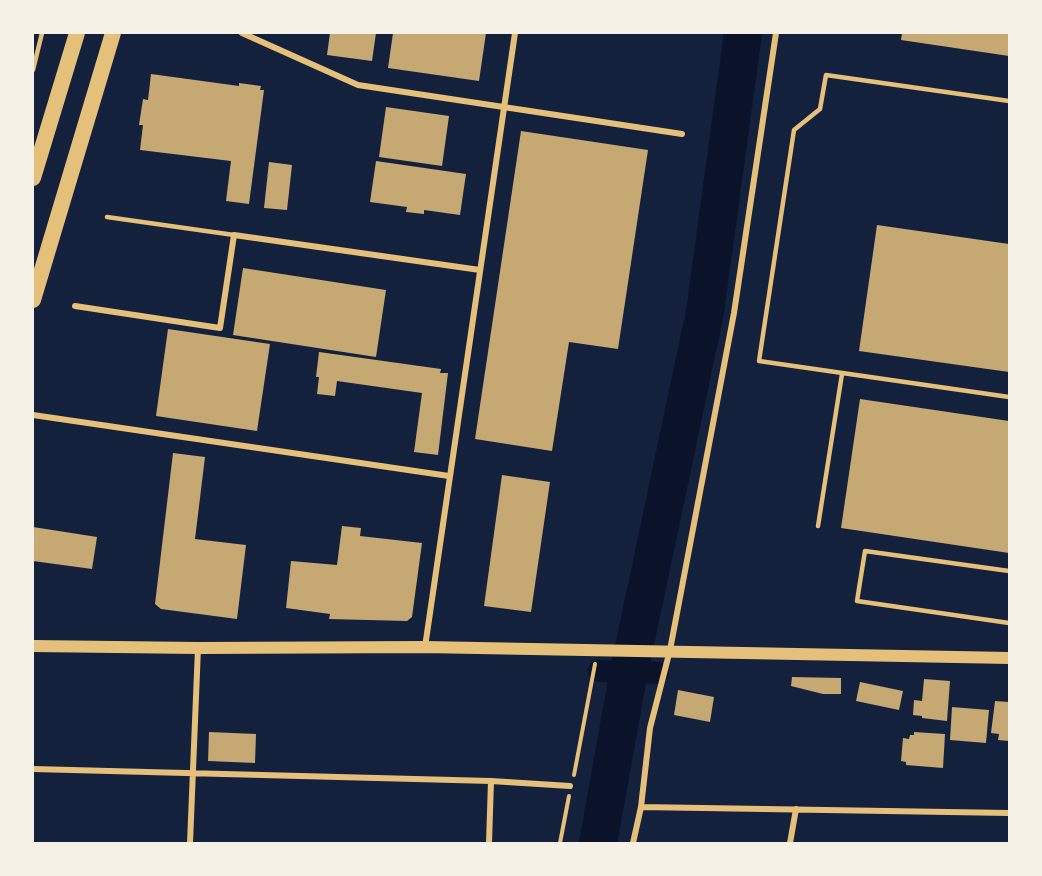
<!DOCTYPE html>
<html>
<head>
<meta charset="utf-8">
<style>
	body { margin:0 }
	#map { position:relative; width:1042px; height:876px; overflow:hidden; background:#14213d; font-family:"Open Sans",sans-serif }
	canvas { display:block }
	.frame { position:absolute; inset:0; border:34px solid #f6f1e7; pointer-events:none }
</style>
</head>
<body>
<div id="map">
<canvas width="1042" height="876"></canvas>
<div class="frame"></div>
</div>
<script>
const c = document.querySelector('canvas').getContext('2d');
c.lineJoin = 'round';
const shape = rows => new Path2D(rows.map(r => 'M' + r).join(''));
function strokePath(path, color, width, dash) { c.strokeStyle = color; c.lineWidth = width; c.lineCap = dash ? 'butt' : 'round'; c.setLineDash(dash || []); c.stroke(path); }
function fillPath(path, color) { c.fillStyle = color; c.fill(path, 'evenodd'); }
strokePath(shape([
	[599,671,658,673]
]), '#0b132b', 22);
strokePath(shape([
	[598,843,628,676,705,312,743,33]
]), '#0b132b', 38);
fillPath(shape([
	[330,33,376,33,372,61,327,55],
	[393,33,486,33,479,81,388,68],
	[902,33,1009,33,1009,56,901,40],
	[151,74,239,86,239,83,261,86,260,90,264,90,249,204,226,201,231,161,140,150,143,125,139,125,143,99,148,100],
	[386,107,449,116,442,166,379,157],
	[521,131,648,150,618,349,569,342,552,451,475,439],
	[376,161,466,174,460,215,424,210,424,214,406,212,407,207,370,202],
	[269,162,292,165,287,210,264,208],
	[877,225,1009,244,1009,372,859,351],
	[243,268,386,290,376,357,233,335],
	[168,329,270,344,257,431,156,416],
	[319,352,441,369,440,373,448,373,438,455,414,452,422,393,337,381,335,396,317,394,319,377,316,377],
	[860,399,1009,421,1009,553,841,528],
	[173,453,205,457,195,539,246,545,237,619,161,609,155,604],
	[502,475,550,482,531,612,484,606],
	[342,526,361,528,360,536,422,543,412,617,407,621,329,619,330,614,286,608,291,561,337,565],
	[33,527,97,537,92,569,33,561],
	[792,677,841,678,841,694,823,694,791,686],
	[924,679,950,681,947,721,922,718,922,716,913,715,914,700,922,701],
	[860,682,903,691,899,710,856,701],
	[678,690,714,697,710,722,674,715],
	[995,701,1009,702,1009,741,998,740,999,734,991,733],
	[952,707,989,710,986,743,950,740],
	[209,732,256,734,255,763,208,761],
	[914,732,945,734,943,768,906,765,906,762,901,761,903,738,909,739,910,735,914,735]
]), '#c6a872');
strokePath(shape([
	[574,775,595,664],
	[560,843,569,796]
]), '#e5c07b', 4);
strokePath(shape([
	[33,70,42,33],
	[1009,101,826,75,820,109,794,130,759,361,1009,397],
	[107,217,234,235],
	[818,526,842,374],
	[1009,571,865,551,857,601,1009,623]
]), '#e5c07b', 4.5);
strokePath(shape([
	[242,33,358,85,682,134],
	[75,306,220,328,234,235,480,270],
	[33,415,449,476],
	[425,647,515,33],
	[33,769,491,781,570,786],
	[641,807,1009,813],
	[190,843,198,648],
	[489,843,491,781],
	[633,843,641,807,650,728,670,650,734,313,776,33],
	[790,843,796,809]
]), '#e5c07b', 6);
strokePath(shape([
	[33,646,198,648,425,647,1009,658]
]), '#e5c07b', 12);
strokePath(shape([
	[33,178,77,33],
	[33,300,113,33]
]), '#e5c07b', 16);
</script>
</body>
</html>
